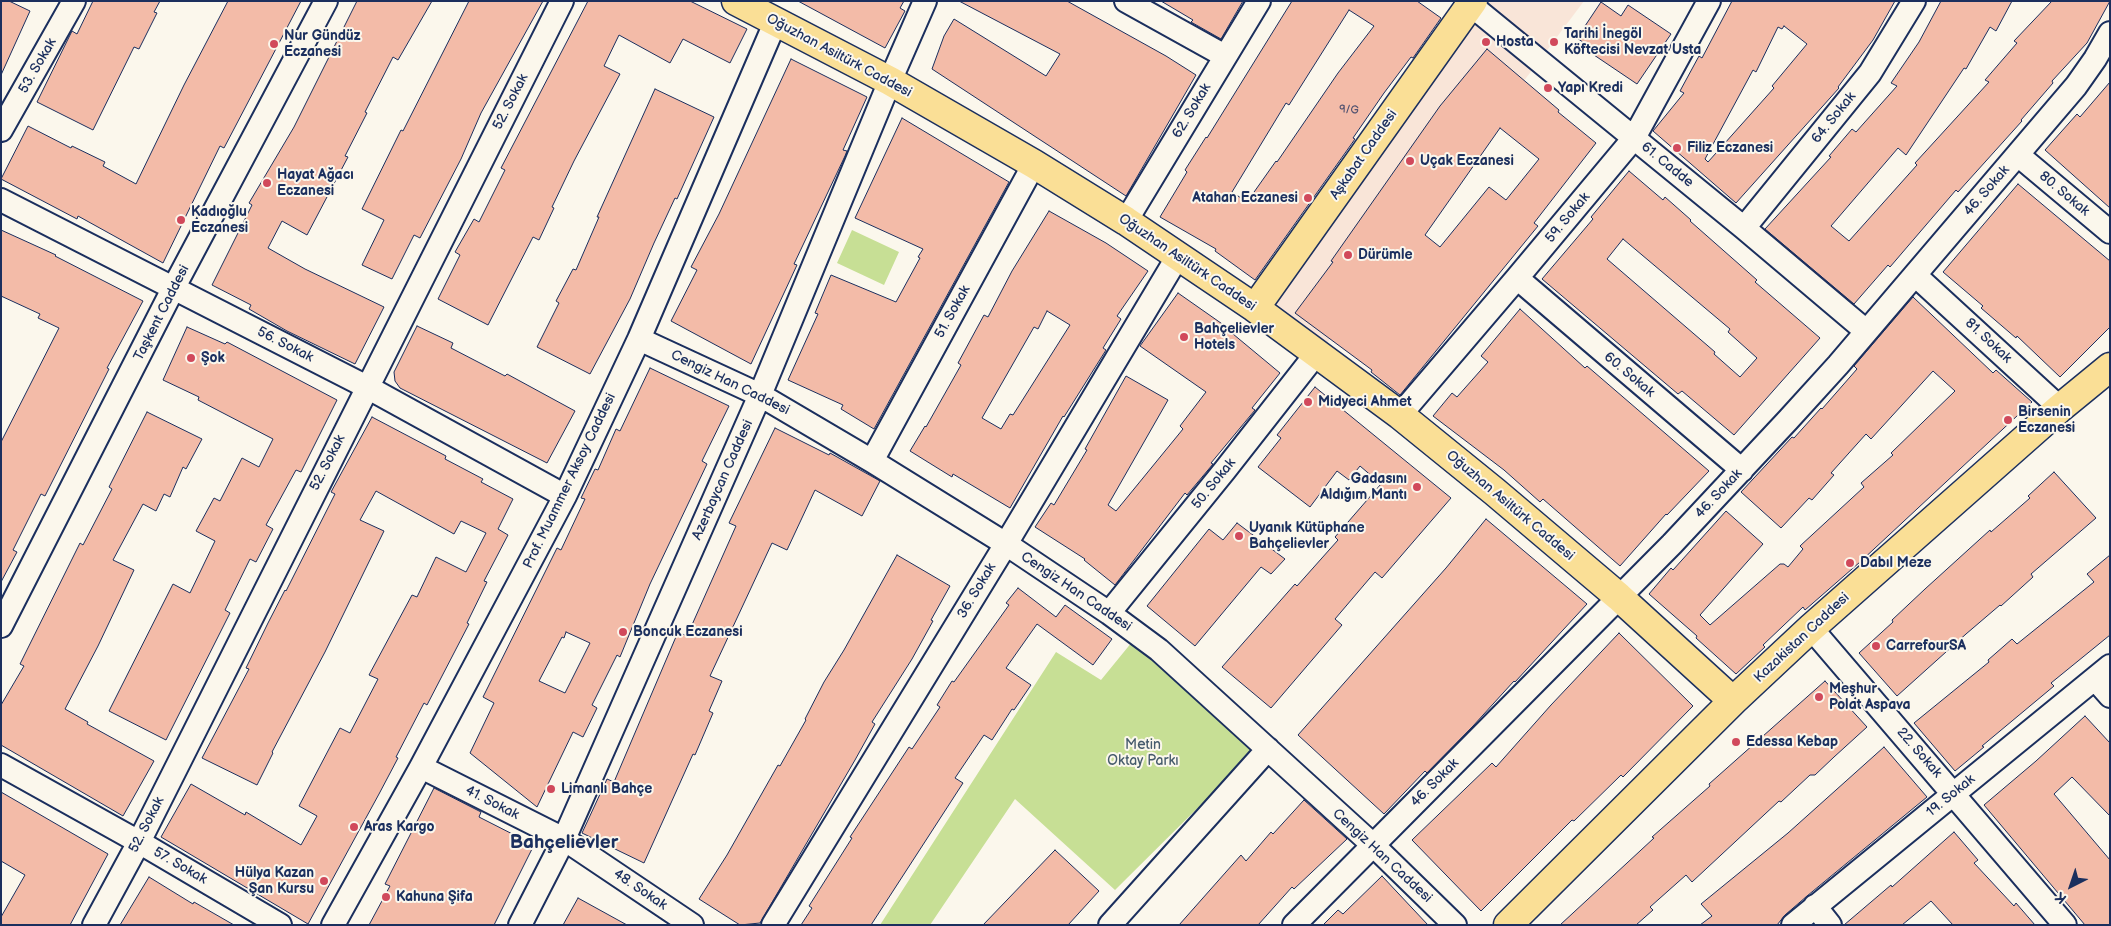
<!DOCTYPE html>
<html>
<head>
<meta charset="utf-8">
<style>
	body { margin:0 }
	#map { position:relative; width:2111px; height:926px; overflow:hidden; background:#fbf7ec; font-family:"Balsamiq Sans",sans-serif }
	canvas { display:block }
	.frame { position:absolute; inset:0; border:2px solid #1b2f5e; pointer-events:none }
	.north { position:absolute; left:2046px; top:861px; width:50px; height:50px; -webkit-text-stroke:4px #fbf7ec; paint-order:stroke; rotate:221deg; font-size:14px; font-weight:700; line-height:20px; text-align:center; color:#1b2f5e }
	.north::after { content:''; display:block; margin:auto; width:18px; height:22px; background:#1b2f5e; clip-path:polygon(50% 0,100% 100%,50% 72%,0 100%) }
</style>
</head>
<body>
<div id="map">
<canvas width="2111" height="926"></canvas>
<div class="frame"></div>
<div class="north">K</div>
</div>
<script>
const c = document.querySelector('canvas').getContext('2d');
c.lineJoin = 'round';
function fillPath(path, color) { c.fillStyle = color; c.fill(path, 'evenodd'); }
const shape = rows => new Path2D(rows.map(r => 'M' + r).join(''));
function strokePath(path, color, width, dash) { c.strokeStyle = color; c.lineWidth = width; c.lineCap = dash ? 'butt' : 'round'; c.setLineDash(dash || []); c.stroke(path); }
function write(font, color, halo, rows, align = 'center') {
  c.font = font + ' "Balsamiq Sans",sans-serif'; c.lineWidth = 4; c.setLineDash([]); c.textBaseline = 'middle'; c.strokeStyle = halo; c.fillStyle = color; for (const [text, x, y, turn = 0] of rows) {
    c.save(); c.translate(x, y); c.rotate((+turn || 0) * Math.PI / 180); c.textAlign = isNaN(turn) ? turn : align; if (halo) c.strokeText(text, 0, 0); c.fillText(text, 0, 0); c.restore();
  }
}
fillPath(shape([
	[1473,1,1584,1,1324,347,1263,296]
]), '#f9e5d8');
fillPath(shape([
	[852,230,899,252,884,285,837,263],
	[1132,642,1170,671,1254,752,1115,890,1015,799,930,925,880,925,1056,652,1101,680]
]), '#c7df95');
const building = shape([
	[1,1,9,1,30,11,1,75,1,1],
	[93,1,160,1,154,12,157,13,139,49,134,47,93,130,37,102,72,31,77,34,93,1],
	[228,1,301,1,224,148,220,146,163,263,78,216,77,219,1,179,28,126,71,148,72,146,105,162,103,166,136,184,184,85,228,1],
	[357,1,432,1,398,60,393,57,365,112,367,113,345,156,348,157,307,235,282,221,268,248,305,269,384,307,355,364,287,331,249,309,251,305,212,285,252,205,249,203,294,127,357,1],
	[469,1,543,1,481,113,461,159,420,238,414,235,392,279,362,265,384,220,362,209,401,130,403,131,469,1],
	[588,1,690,1,747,29,730,63,683,39,670,63,619,35,604,66,620,74,574,161,552,207,554,208,539,240,533,237,488,325,438,299,460,255,455,252,474,219,479,222,505,170,501,168,588,1],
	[798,1,904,1,900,8,905,11,885,48,798,1],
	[959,1,1067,1,1166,56,1196,75,1126,196,932,69,944,36,954,19,1046,76,1060,54,959,1],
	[1161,1,1243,1,1221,39,1191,22,1193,20,1161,1],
	[1292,1,1417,1,1441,18,1413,58,1411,57,1384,93,1353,138,1355,139,1255,280,1215,251,1216,249,1160,217,1187,172,1185,170,1206,137,1207,138,1292,1],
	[1349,10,1374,26,1338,73,1277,162,1276,161,1247,202,1232,192,1286,103,1289,105,1349,10],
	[1732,1,1895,1,1873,40,1838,87,1839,88,1736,203,1653,131,1684,93,1680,91,1699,56,1702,58,1732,1],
	[1784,26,1807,44,1772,86,1774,88,1708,162,1705,159,1753,70,1756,72,1778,27,1782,29,1784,26],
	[1941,1,2012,1,1996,31,1990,27,1966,69,1964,68,1906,155,1898,148,1831,226,1849,241,1917,165,1915,163,1989,82,1985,80,2017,43,2014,41,2052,1,2110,1,2087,43,2052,81,2053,83,2021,120,2022,121,1958,192,1956,190,1890,267,1888,265,1854,304,1765,229,1831,157,1829,156,1852,129,1856,132,1897,86,1891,83,1919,42,1941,1],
	[1601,2,1621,16,1628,5,1671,34,1637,84,1594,55,1597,52,1577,38,1601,2],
	[1487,49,1559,110,1558,112,1596,143,1534,223,1538,226,1400,395,1371,372,1372,370,1295,313,1333,262,1331,261,1440,106,1487,49],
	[1500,128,1539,159,1506,200,1489,187,1440,247,1425,235,1500,128],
	[791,59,867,97,843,150,847,151,845,156,794,264,797,265,751,364,671,321,697,270,691,267,719,214,791,59],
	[2110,82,2110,208,2045,150,2077,114,2080,117,2110,82],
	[655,89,714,117,677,199,675,198,654,243,630,299,590,374,537,347,559,303,556,301,573,269,576,270,599,217,597,217,655,89],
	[902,118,1009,182,874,429,841,409,843,405,788,380,818,314,815,313,831,275,896,302,920,258,918,257,923,249,855,218,902,118],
	[1629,171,1663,200,1665,197,1691,220,1690,221,1757,280,1755,282,1820,338,1734,435,1682,391,1678,394,1542,279,1593,219,1591,217,1629,171],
	[1623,239,1730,329,1728,332,1757,358,1740,377,1714,354,1715,352,1607,259,1623,239],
	[2018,184,2110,261,2110,327,2060,377,2017,336,2016,338,1981,308,1983,306,1943,272,2018,184],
	[1049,211,1106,243,1148,271,1117,316,1121,319,1103,348,1106,350,1064,417,1063,416,1010,508,953,474,952,477,910,451,925,426,926,427,961,365,958,363,984,315,988,317,1012,271,1049,211],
	[1047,311,1070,325,1013,415,1010,414,1001,429,982,418,1034,327,1038,329,1047,311],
	[1,230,56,255,55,256,143,301,107,368,109,369,45,496,41,494,13,550,17,552,1,582,1,442,59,328,38,318,40,314,1,296,1,230],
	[1178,293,1228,328,1227,329,1280,373,1252,408,1255,410,1211,463,1213,464,1187,495,1185,493,1115,585,1084,560,1085,559,1035,527,1051,503,1054,505,1087,450,1085,449,1126,376,1168,400,1108,505,1116,511,1183,429,1180,426,1206,392,1140,346,1178,293],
	[1913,297,1993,373,1996,370,2032,402,1860,562,1805,610,1803,607,1763,645,1765,647,1736,674,1696,638,1697,636,1649,594,1671,568,1673,570,1726,511,1763,544,1700,615,1710,625,1780,564,1784,564,1788,567,1803,549,1800,546,1864,487,1861,483,1893,455,1891,453,1955,391,1933,371,1871,439,1866,434,1831,473,1834,475,1812,500,1809,498,1781,528,1741,492,1792,437,1794,438,1821,408,1822,409,1857,369,1854,366,1913,297],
	[1520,309,1585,368,1587,366,1709,471,1667,515,1666,514,1620,566,1543,499,1540,502,1504,470,1433,416,1452,393,1457,397,1488,362,1481,356,1520,309],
	[417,326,453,343,451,348,505,376,507,374,575,411,547,463,400,388,395,381,394,372,417,326],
	[187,327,225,344,227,342,337,400,301,472,296,470,266,525,273,529,256,562,250,559,225,610,230,613,166,740,109,711,173,584,190,593,215,541,196,531,214,498,220,501,242,458,259,467,273,439,198,400,199,397,163,380,187,327],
	[650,368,729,406,702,461,707,464,650,584,620,657,617,655,592,705,597,708,583,737,573,732,537,807,470,753,494,703,483,697,557,548,561,550,585,499,581,498,595,469,598,470,616,429,620,431,650,368],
	[566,632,590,643,565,693,539,681,562,637,564,638,566,632],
	[1315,387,1451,498,1382,578,1375,572,1335,619,1342,625,1271,708,1222,667,1295,584,1297,586,1338,540,1335,537,1381,484,1360,466,1349,480,1337,471,1310,507,1258,467,1281,438,1277,435,1315,387],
	[147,412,202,439,186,469,183,467,170,497,164,494,156,511,143,504,113,560,134,570,98,646,65,709,88,722,87,724,154,761,123,816,1,745,1,705,24,666,20,664,80,543,83,545,112,489,109,487,147,412],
	[372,417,446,456,445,459,483,479,481,482,513,499,498,529,508,535,484,581,487,582,467,623,469,624,427,705,424,703,396,757,398,758,379,794,308,924,161,837,191,784,245,815,246,812,301,845,317,816,299,806,340,728,350,733,378,679,369,675,412,595,417,597,436,557,466,572,486,533,461,521,454,534,376,491,360,520,384,531,325,652,272,752,273,753,257,785,202,758,249,669,246,668,268,623,285,590,286,591,335,494,331,492,372,417],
	[775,428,829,455,830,453,880,481,862,516,815,490,787,550,772,543,710,676,722,681,709,711,713,713,695,755,693,754,644,863,582,833,607,779,614,782,678,632,687,636,736,526,729,523,775,428],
	[2054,472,2096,518,2031,574,2033,577,2001,606,2000,605,1966,634,1897,696,1859,653,1893,622,1892,620,1925,589,1990,530,1991,532,2030,498,2028,496,2054,472],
	[1486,519,1587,604,1515,682,1514,681,1473,726,1427,773,1425,771,1384,814,1298,735,1446,568,1486,519],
	[1237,523,1285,559,1271,574,1261,567,1195,646,1147,606,1209,529,1223,540,1237,523],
	[897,555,950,586,931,620,933,621,912,659,872,722,875,724,855,760,760,923,740,925,699,899,727,855,778,765,780,766,806,720,805,719,824,682,844,650,897,555],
	[2110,555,2110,635,2051,683,2054,686,1982,746,1984,747,1955,771,1914,723,1989,662,1988,660,2012,639,2017,644,2094,582,2087,574,2110,555],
	[1018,588,1056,617,1065,605,1112,639,1093,665,1037,624,1006,668,1031,685,1014,710,1012,709,992,740,984,735,955,778,963,783,871,925,801,925,812,908,809,906,852,838,850,837,909,747,912,749,940,707,937,705,952,681,954,682,1009,605,1006,603,1018,588],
	[1619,633,1693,706,1623,777,1621,775,1574,821,1572,820,1481,911,1412,840,1492,763,1496,767,1551,705,1619,633],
	[1825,681,1867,727,1834,757,1815,775,1810,775,1781,802,1779,801,1692,882,1686,875,1650,907,1653,910,1636,925,1560,925,1654,838,1652,837,1710,786,1709,784,1825,681],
	[2085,716,2110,743,2110,816,2072,777,2054,794,2110,860,2110,925,2085,925,1984,805,2036,761,2085,716],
	[1884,747,1927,797,1807,896,1785,915,1777,925,1700,925,1712,916,1701,904,1788,833,1884,747],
	[434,788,481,812,479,817,534,845,494,925,369,925,390,886,385,884,434,788],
	[1,792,108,854,70,925,1,925,1,917,25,875,1,861,1,792],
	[1304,800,1347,839,1294,889,1292,887,1258,925,1179,925,1241,855,1246,861,1271,832,1273,834,1304,800],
	[1954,832,1978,860,1974,863,2014,906,2016,903,2035,925,1953,925,1931,901,1902,925,1844,925,1891,885,1892,887,1954,832],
	[1055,850,1099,891,1068,925,983,925,1055,850],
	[1382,876,1428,925,1323,925,1338,910,1343,914,1382,876],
	[149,877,193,904,194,902,234,925,120,925,149,877],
	[578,898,627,925,563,925,578,898]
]);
fillPath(building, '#f3bba8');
strokePath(building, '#1b2f5e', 1);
const minor = shape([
	[1126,1,1225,56],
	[1466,1,1744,228,1866,331],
	[1,130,74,1],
	[2018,155,2110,232],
	[1,200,367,387,565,496],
	[1126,221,1259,1],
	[1744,228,1870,73,1914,1],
	[1915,275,2060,408],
	[1517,278,1742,470],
	[639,339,760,395,872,461,1006,544,1109,613,1159,650,1373,845,1455,925],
	[1400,415,1517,278,1634,138,1709,1],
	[872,461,1034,164],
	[1109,613,1225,470,1316,354],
	[1,626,174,287,326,1],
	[1811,628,2065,925],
	[2095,679,2110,696],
	[1,765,139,842,280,925],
	[421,767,564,839,692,925],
	[1815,906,1830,925],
	[94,925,139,842,562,1],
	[333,925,421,767,565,496,639,339,775,23],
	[520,925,564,839,760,395,890,81,925,1],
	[773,925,1006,544,1178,256],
	[1110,925,1268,749],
	[1294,925,1672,544,1788,420,1838,365,2076,86,2095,59,2110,33],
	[1793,925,2110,666]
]);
const major = shape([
	[736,1,890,81,1034,164,1126,221,1255,308,1400,415,1495,492,1619,597,1733,701],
	[1255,308,1473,1],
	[1508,925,1733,701,1811,628,2060,408,2110,367]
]);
strokePath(minor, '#1b2f5e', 26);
strokePath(major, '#1b2f5e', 31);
strokePath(minor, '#fbf7ec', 22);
strokePath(major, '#fadf96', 28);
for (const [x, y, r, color] of [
	[1486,42,5,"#d1495b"],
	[1554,42,5,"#d1495b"],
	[274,44,5,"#d1495b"],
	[1548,88,5,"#d1495b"],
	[1677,148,5,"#d1495b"],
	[1410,161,5,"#d1495b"],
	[267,183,5,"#d1495b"],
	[1308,198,5,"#d1495b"],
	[181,220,5,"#d1495b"],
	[1348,255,5,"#d1495b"],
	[1184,337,5,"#d1495b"],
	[191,358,5,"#d1495b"],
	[1308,402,5,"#d1495b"],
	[2008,420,5,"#d1495b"],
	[1417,487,5,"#d1495b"],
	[1239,536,5,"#d1495b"],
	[1850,563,5,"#d1495b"],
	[623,632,5,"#d1495b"],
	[1876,646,5,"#d1495b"],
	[1819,697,5,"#d1495b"],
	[1736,742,5,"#d1495b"],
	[551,789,5,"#d1495b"],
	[354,827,5,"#d1495b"],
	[324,881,5,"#d1495b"],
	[386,897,5,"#d1495b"]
]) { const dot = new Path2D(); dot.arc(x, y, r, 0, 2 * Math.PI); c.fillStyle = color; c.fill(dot); strokePath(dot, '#fbf7ec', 2); }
write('11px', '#515270', null, [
	["9/G",1349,110]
]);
write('bold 14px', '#1b2f5e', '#fbf7ec', [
	["Tarihi İnegöl",1564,34],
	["Köftecisi Nevzat Usta",1564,50],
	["Nur Gündüz",284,36],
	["Eczanesi",284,52],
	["Hosta",1496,42],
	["Yapı Kredi",1558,88],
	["Filiz Eczanesi",1687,148],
	["Uçak Eczanesi",1420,161],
	["Hayat Ağacı",277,175],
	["Eczanesi",277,191],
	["Atahan Eczanesi",1298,198,"right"],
	["Kadıoğlu",191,212],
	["Eczanesi",191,228],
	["Dürümle",1358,255],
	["Bahçelievler",1194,329],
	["Hotels",1194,345],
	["Şok",201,358],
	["Midyeci Ahmet",1318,402],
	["Birsenin",2018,412],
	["Eczanesi",2018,428],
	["Gadasını",1407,479,"right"],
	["Aldığım Mantı",1407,495,"right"],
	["Uyanık Kütüphane",1249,528],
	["Bahçelievler",1249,544],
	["Dabıl Meze",1860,563],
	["Boncuk Eczanesi",633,632],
	["CarrefourSA",1886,646],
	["Meşhur",1829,689],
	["Polat Aspava",1829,705],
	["Edessa Kebap",1746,742],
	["Limanlı Bahçe",561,789],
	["Aras Kargo",364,827],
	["Hülya Kazan",314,873,"right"],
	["Şan Kursu",314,889,"right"],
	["Kahuna Şifa",396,897]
], 'left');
write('14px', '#1b2f5e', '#fbf7ec', [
	["Oğuzhan Asiltürk Caddesi",839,56,28],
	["53. Sokak",38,66,-60],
	["52. Sokak",511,102,-63],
	["62. Sokak",1192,111,-59],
	["64. Sokak",1834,118,-51],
	["Aşkabat Caddesi",1364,155,-55],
	["61. Cadde",1667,165,39],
	["46. Sokak",1987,191,-49],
	["80. Sokak",2064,194,40],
	["59. Sokak",1568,218,-50],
	["Oğuzhan Asiltürk Caddesi",1187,263,34],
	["51. Sokak",953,312,-61],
	["Taşkent Caddesi",162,313,-63],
	["81. Sokak",1988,341,43],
	["56. Sokak",285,345,27],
	["60. Sokak",1629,375,40],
	["Cengiz Han Caddesi",730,383,26],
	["52. Sokak",328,463,-63],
	["Azerbaycan Caddesi",723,480,-66],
	["Prof. Muammer Aksoy Caddesi",570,481,-64],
	["50. Sokak",1214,484,-51],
	["46. Sokak",1719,494,-47],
	["Oğuzhan Asiltürk Caddesi",1510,506,40],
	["36. Sokak",977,591,-59],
	["Cengiz Han Caddesi",1076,592,34],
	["Kazakistan Caddesi",1802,638,-43],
	["22. Sokak",1919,753,49],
	["46. Sokak",1435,783,-45],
	["19. Sokak",1951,796,-39],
	["41. Sokak",492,803,27],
	["52. Sokak",147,825,-63],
	["Cengiz Han Caddesi",1382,856,43],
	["57. Sokak",180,866,30],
	["48. Sokak",640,890,34]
]);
write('14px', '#465b6c', '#fbf7ec', [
	["Metin",1143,745],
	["Oktay Parkı",1143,761]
]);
write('bold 19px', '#1b2f5e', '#fbf7ec', [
	["Bahçelievler",564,843]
]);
</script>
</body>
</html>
